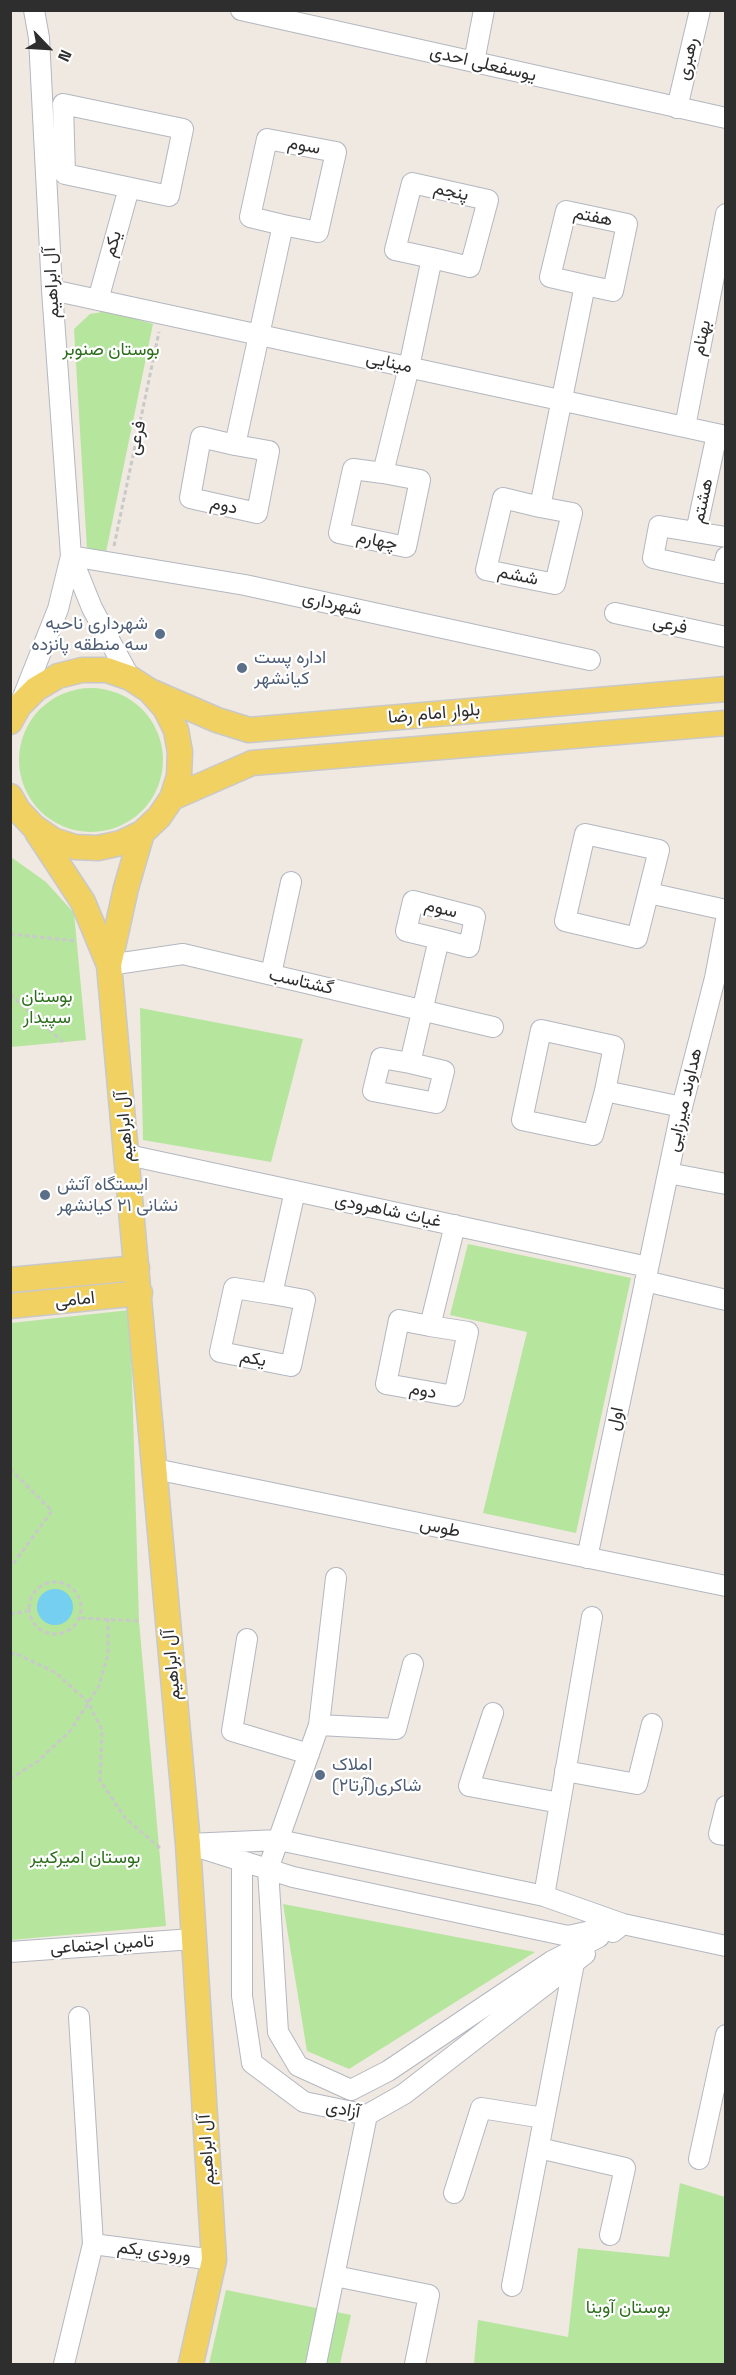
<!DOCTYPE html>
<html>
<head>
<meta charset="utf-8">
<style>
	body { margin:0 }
	#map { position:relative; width:736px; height:2375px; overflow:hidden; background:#efe9e1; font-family:"Space Grotesk",sans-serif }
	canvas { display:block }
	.frame { position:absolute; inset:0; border:12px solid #2e2e2e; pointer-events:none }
	.north { position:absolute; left:18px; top:18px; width:60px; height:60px; -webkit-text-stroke:4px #fff; paint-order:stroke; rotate:115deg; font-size:16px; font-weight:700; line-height:24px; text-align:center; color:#2e2e2e }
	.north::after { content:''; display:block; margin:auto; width:21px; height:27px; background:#2e2e2e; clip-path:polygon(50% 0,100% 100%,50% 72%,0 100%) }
</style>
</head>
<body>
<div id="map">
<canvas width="736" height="2375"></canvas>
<div class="frame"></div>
<div class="north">N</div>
</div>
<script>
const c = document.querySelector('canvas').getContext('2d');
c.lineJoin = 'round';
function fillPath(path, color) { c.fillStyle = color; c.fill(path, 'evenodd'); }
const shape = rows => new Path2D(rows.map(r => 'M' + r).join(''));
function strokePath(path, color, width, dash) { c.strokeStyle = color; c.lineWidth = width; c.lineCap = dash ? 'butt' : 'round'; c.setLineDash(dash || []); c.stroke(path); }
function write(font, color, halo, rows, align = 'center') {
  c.font = font + ' "Space Grotesk",Vazirmatn,sans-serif'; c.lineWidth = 4.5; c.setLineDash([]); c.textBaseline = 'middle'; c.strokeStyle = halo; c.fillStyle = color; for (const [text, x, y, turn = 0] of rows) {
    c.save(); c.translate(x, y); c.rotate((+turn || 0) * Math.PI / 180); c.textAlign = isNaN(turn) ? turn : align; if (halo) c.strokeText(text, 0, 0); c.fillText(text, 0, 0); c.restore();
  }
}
fillPath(shape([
	[108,311,153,324,106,552,87,550,74,329,90,314],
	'19 760a72 72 0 1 1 144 0a72 72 0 1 1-144 0Z',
	[11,857,46,882,74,913,86,1040,11,1047],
	[140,1008,303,1039,271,1162,143,1140],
	[468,1244,631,1278,576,1533,483,1513,527,1332,450,1315],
	[130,1310,139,1621,166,1926,11,1940,11,1323],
	[283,1904,535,1952,349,2069,307,2051],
	[680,2183,725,2197,725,2364,474,2364,478,2320,568,2337,578,2248,669,2257],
	[226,2290,351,2315,340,2364,209,2364]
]), '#b6e59e');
fillPath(shape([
	'37 1607a18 18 0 1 1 36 0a18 18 0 1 1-36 0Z'
]), '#75cff0');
const minor = shape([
	[34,10,39,38,52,290,71,556,245,585,590,660],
	[241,10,726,118],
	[474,62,484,10],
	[63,104,183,129,169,196,65,174,63,104],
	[677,108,700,10],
	[52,290,726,436],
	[98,300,129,188],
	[685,427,726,214],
	[235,445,201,437,190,498,257,513,269,451,235,445,283,225,318,232,336,152,267,139,250,217,283,225],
	[383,473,353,469,339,533,406,547,420,480,383,473,409,367,432,258,470,267,488,200,412,183,395,250,432,258],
	[540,507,503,498,486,570,555,584,572,513,540,507,585,285,613,291,627,224,566,211,550,277,585,285],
	[696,532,717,434],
	[726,537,659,526,653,558,722,573,726,557],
	[615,613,726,637],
	[21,702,58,609,71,556,92,608,130,678],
	[585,834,659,850,637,938,565,921,585,834],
	[649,893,726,910],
	[109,965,183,954,493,1027],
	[271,974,291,882],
	[410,1063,381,1058,373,1091,436,1103,444,1071,410,1063,439,939,469,947,475,917,413,901,406,931,439,939],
	[605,1091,593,1135,522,1120,541,1030,614,1046,605,1091,682,1107],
	[128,1155,648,1267],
	[668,1173,726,1184],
	[645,1281,726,1300],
	[272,1294,234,1288,220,1352,291,1366,305,1300,272,1294,295,1191],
	[430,1326,399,1320,386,1384,454,1396,468,1332,430,1326,455,1225],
	[155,1469,726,1586],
	[587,1558,682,1107,715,978,726,920],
	[336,1578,319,1725,268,1869,278,2032,298,2066,351,2090,388,2071,552,1961,599,1937],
	[247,1639,232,1731,309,1754],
	[493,1713,469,1786,560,1803],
	[319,1725,396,1729,413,1664],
	[565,1771,637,1784,652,1724],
	[726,1806,719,1834,726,1835],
	[279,1840,544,1896,623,1924,568,1936,293,1877,188,1844,279,1840],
	[242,1861,242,1996,252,2063,304,2102,367,2115,404,2094,585,1954],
	[544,1896,592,1617],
	[613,1932,623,1924,726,1946],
	[10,1952,193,1939],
	[539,2148,625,2168,610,2235],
	[699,2159,726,2035],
	[454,2193,481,2108,544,2118],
	[93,2244,214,2260],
	[335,2276,429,2295,415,2364],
	[512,2286,574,1963],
	[64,2364,93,2244,79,2017],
	[316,2364,367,2115]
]);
const major = shape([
	[150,691,217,720,249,730,726,689],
	[10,722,19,706,36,689,58,676,82,670,107,670,130,678,150,691,165,708,176,730,180,752,179,776,172,798,159,817,142,833,121,843,98,848,75,847,53,840,34,827,18,810,10,796],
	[172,798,252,763,726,723],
	[37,832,83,902,109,965,126,888,142,833],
	[109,965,188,1844,214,2260,191,2364],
	[10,1280,137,1268],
	[10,1306,140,1293]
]);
strokePath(minor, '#b4b7c1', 22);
strokePath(major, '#c9c9c9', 27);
strokePath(shape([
	[114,546,159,332],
	[10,934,77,941],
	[10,994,63,1042],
	[10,1469,52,1511,10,1568],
	'29 1608a26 26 0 1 1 52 0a26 26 0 1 1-52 0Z',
	[10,1614,27,1611],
	[81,1618,139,1621],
	[10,1654,15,1653,56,1673,88,1702,102,1730,100,1780,125,1818,160,1848],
	[10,1779,38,1761,70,1731,99,1686,108,1655,108,1618]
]), '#c9c9c9', 3, [4.5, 3]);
strokePath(minor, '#fff', 20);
strokePath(major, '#f2d163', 24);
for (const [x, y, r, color] of [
	[160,634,6,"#5c6f8a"],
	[242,668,6,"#5c6f8a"],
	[45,1195,6,"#5c6f8a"],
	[320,1775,6,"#5c6f8a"]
]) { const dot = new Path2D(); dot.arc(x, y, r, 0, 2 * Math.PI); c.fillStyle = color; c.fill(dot); strokePath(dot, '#fff', 2); }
write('18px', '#2e2e2e', '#fff', [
	["رهبری",688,59,-77],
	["یوسفعلی احدی",483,64,13],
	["سوم",304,146,11],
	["پنجم",451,192,12],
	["هفتم",593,217,12],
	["یکم",113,244,-75],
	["آل ابراهیم",52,283,-93],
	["بهنام",702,338,-79],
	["مینایی",389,363,12],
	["فرعی",137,438,-78],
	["هشتم",703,501,-78],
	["دوم",224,506,13],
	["چهارم",377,541,11],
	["ششم",518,576,12],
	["شهرداری",332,604,12],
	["فرعی",670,625,12],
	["بلوار امام رضا",434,714,-5],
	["سوم",441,909,14],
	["گشتاسب",301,982,13],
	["هداوند میرزایی",685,1100,-77],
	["آل ابراهیم",125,1127,-95],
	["غیاث شاهرودی",388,1211,12],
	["امامی",75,1300,-6],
	["یکم",253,1359,11],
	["دوم",423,1391,11],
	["اول",616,1419,-78],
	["طوس",440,1528,12],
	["آل ابراهیم",172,1665,-95],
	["تامین اجتماعی",102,1945,-4],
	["آزادی",343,2110,10],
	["آل ابراهیم",207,2150,-94],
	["ورودی یکم",154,2252,7]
]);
write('18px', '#2c6e1b', '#fff', [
	["بوستان صنوبر",111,350],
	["بوستان",47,997],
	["سپیدار",47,1018],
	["بوستان امیرکبیر",85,1858],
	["بوستان آوینا",628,2308]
]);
write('18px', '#4e5e75', '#fff', [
	["شهرداری ناحیه",148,624,"right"],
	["سه منطقه پانزده",148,645,"right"],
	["اداره پست",254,658],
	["کیانشهر",254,679],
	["ایستگاه آتش",57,1185],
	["نشانی ۲۱ کیانشهر",57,1206],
	["املاک",332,1765],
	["شاکری(آرتا۲)",332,1786]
], 'left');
</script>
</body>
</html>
